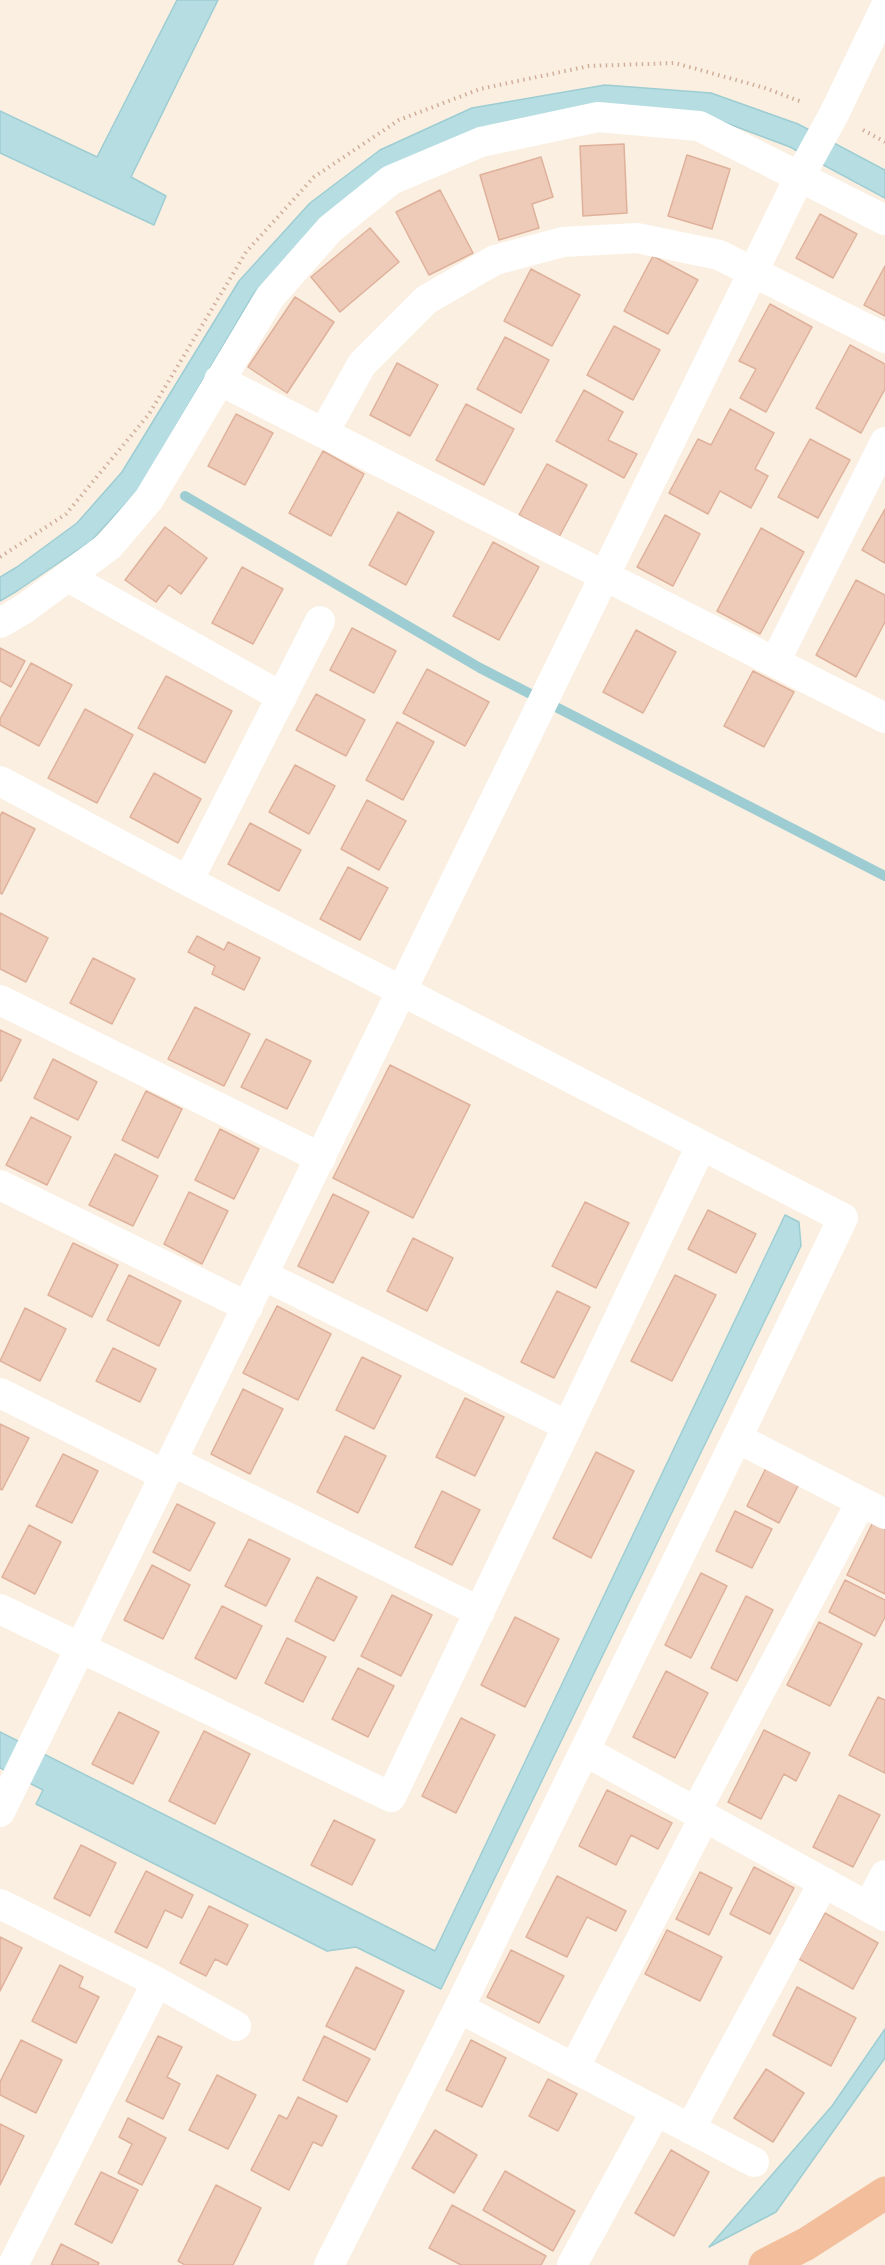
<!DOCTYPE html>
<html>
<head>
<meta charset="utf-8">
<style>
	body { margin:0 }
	canvas { display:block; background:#faefe0 }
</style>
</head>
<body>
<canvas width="885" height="2265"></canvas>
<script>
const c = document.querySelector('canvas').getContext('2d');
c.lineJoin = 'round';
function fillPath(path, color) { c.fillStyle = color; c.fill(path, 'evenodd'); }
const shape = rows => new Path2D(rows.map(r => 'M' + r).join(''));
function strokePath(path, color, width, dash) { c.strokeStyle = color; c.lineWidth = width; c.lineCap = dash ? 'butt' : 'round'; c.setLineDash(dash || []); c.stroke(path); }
const water = shape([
	[177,0,218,0,131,177,166,196,154,225,0,153,0,111,97,157,177,0],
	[605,85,711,93,798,124,885,170,885,198,790,147,705,115,603,105,319,220,254,293,139,489,91,541,17,591,0,601,0,577,17,567,77,523,122,472,239,281,310,203,380,150,472,108,605,85],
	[785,1215,799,1222,801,1246,441,1989,356,1947,327,1951,36,1804,43,1790,0,1768,0,1732,435,1951,785,1215],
	[885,2029,885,2058,776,2212,709,2247,832,2106,885,2029]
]);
fillPath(water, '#b6dee2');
strokePath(water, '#9dcdd3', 1.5);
strokePath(shape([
	[185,496,480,668,885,876]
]), '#9dcdd3', 10);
const building = shape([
	[624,144,627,213,583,216,580,146,624,144],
	[687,155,730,169,712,229,668,216,687,155],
	[541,157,553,197,532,204,539,228,499,240,480,175,541,157],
	[440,190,473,253,429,275,396,212,440,190],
	[820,214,857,234,833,278,796,258,820,214],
	[370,228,399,262,340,312,311,277,370,228],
	[653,256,698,280,668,334,624,311,653,256],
	[885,266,885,316,864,305,885,266],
	[531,269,580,295,552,346,504,321,531,269],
	[295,297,334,322,287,393,248,367,295,297],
	[770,304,812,327,766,412,740,398,756,369,739,361,770,304],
	[614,326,660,350,633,400,587,375,614,326],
	[505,337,549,360,521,413,477,389,505,337],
	[850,345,885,364,885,389,861,433,816,408,850,345],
	[397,363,438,385,410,436,370,415,397,363],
	[584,390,623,412,608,440,637,454,624,478,556,441,584,390],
	[466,404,514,429,484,485,436,460,466,404],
	[730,409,774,433,755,469,768,476,751,508,720,491,708,514,669,493,698,439,711,445,730,409],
	[236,414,273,433,245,485,208,466,236,414],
	[810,439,850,460,818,518,778,497,810,439],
	[323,451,364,474,331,536,289,513,323,451],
	[547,464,587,485,559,537,519,515,547,464],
	[885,509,885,563,862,550,885,509],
	[398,512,434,532,406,585,369,565,398,512],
	[665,515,700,534,673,586,637,567,665,515],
	[165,527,207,558,181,594,169,585,156,602,125,580,165,527],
	[761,528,804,552,760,634,717,611,761,528],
	[493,542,539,567,499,640,453,616,493,542],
	[242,567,283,589,253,644,212,623,242,567],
	[856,580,885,595,885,622,856,677,816,655,856,580],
	[352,628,396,651,374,693,330,670,352,628],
	[636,630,676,652,643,713,603,692,636,630],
	[0,648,25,661,11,687,0,681,0,648],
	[31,663,72,685,39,746,0,725,0,719,31,663],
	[427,669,489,702,465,746,403,713,427,669],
	[753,671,794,692,764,747,724,726,753,671],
	[166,676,232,711,205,763,138,728,166,676],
	[316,694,365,720,346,756,296,730,316,694],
	[85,709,133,735,97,803,48,778,85,709],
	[397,722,434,742,403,800,366,780,397,722],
	[295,765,335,786,309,834,269,812,295,765],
	[154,773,201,799,178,843,130,817,154,773],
	[367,800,406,821,379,870,341,849,367,800],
	[2,812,35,829,2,894,0,893,0,816,2,812],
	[250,823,301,850,279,891,228,864,250,823],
	[348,867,388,888,360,940,320,919,348,867],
	[0,913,48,938,26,982,0,969,0,913],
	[197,936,224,950,228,942,260,958,244,990,212,974,215,966,188,952,197,936],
	[93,958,135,979,112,1024,70,1003,93,958],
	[195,1007,250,1034,224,1086,168,1059,195,1007],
	[0,1030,21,1040,1,1081,0,1081,0,1030],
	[266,1039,311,1061,287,1109,241,1087,266,1039],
	[53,1059,97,1082,78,1120,34,1098,53,1059],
	[390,1065,470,1105,413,1218,333,1178,390,1065],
	[146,1091,182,1109,158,1158,122,1140,146,1091],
	[31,1117,71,1137,47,1185,6,1165,31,1117],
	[220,1129,259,1149,234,1199,195,1180,220,1129],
	[115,1154,158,1176,133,1226,89,1205,115,1154],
	[189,1192,228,1211,202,1264,164,1244,189,1192],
	[333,1194,369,1212,333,1283,298,1266,333,1194],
	[585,1202,629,1223,596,1288,552,1266,585,1202],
	[708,1210,756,1234,736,1273,688,1249,708,1210],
	[413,1238,453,1258,427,1311,387,1291,413,1238],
	[73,1243,118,1265,92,1317,48,1295,73,1243],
	[129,1275,181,1301,159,1346,107,1320,129,1275],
	[675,1275,716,1295,672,1381,631,1361,675,1275],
	[557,1291,590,1307,554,1378,521,1362,557,1291],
	[277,1306,331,1334,298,1400,243,1373,277,1306],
	[25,1308,66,1329,40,1381,0,1361,25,1308],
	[113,1348,156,1369,140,1402,96,1381,113,1348],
	[362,1357,401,1376,374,1429,336,1410,362,1357],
	[243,1389,283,1409,250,1474,211,1454,243,1389],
	[465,1398,504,1417,475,1476,436,1457,465,1398],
	[0,1424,29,1438,2,1490,0,1489,0,1424],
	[345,1436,386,1456,358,1513,317,1492,345,1436],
	[596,1452,634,1471,591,1558,553,1538,596,1452],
	[63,1454,98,1471,72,1523,36,1506,63,1454],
	[767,1466,800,1482,779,1523,747,1506,767,1466],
	[442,1491,480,1510,452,1565,415,1547,442,1491],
	[177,1504,215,1523,190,1571,153,1552,177,1504],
	[735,1511,772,1529,752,1568,716,1551,735,1511],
	[873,1522,885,1528,885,1594,847,1575,873,1522],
	[29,1525,61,1542,35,1594,2,1577,29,1525],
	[249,1539,290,1559,266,1606,225,1586,249,1539],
	[152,1565,190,1585,163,1639,124,1620,152,1565],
	[701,1573,727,1586,691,1658,665,1645,701,1573],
	[317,1577,357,1597,334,1641,295,1621,317,1577],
	[845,1580,885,1600,885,1617,875,1636,829,1612,845,1580],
	[392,1595,432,1615,401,1676,361,1656,392,1595],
	[746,1596,773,1610,737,1681,711,1668,746,1596],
	[222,1606,262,1626,236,1679,195,1658,222,1606],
	[515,1617,559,1639,525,1707,481,1685,515,1617],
	[819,1622,862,1644,830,1706,787,1685,819,1622],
	[287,1638,326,1657,303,1702,265,1683,287,1638],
	[358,1668,394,1686,368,1737,332,1719,358,1668],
	[666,1671,708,1693,675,1758,633,1737,666,1671],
	[878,1697,885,1700,885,1773,849,1755,878,1697],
	[119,1712,159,1732,133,1784,92,1764,119,1712],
	[461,1718,495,1735,456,1813,422,1796,461,1718],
	[764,1730,810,1753,796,1781,784,1774,761,1819,728,1802,764,1730],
	[204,1731,250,1754,215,1824,169,1801,204,1731],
	[607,1790,672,1823,658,1849,631,1835,616,1865,579,1846,607,1790],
	[839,1795,880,1815,853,1867,813,1847,839,1795],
	[334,1820,375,1840,352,1885,311,1865,334,1820],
	[81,1845,116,1863,90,1916,54,1898,81,1845],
	[754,1867,794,1888,770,1934,730,1914,754,1867],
	[146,1871,193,1895,182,1918,165,1910,147,1948,115,1932,146,1871],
	[700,1872,732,1888,709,1935,676,1919,700,1872],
	[557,1876,626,1911,616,1931,587,1917,567,1957,526,1937,557,1876],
	[209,1906,248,1925,227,1965,215,1959,206,1976,180,1963,209,1906],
	[825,1913,878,1943,853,1989,799,1959,825,1913],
	[667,1930,722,1957,700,2001,645,1974,667,1930],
	[0,1937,22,1948,0,1991,0,1937],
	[511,1950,564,1976,539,2023,487,1997,511,1950],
	[60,1965,83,1977,79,1987,99,1997,76,2043,32,2021,60,1965],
	[356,1967,404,1991,375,2050,326,2026,356,1967],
	[797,1987,856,2018,831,2066,773,2035,797,1987],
	[158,2036,182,2047,167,2077,180,2084,163,2119,126,2101,158,2036],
	[324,2036,370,2059,347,2102,303,2080,324,2036],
	[21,2040,62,2060,36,2113,0,2095,0,2082,21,2040],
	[471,2040,506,2058,482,2107,446,2090,471,2040],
	[766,2069,804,2093,773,2142,734,2118,766,2069],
	[217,2075,256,2095,228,2149,189,2130,217,2075],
	[548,2079,577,2094,558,2131,529,2116,548,2079],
	[298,2097,337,2116,322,2146,313,2142,289,2190,251,2170,279,2115,287,2119,298,2097],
	[128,2118,166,2138,142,2185,118,2173,132,2144,119,2137,128,2118],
	[0,2124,24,2136,0,2185,0,2124],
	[435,2130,477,2155,454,2193,412,2168,435,2130],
	[671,2150,709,2172,674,2236,635,2213,671,2150],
	[505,2171,575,2211,553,2251,483,2210,505,2171],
	[101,2172,138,2190,112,2243,75,2224,101,2172],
	[216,2185,261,2208,233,2265,185,2265,178,2261,216,2185],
	[452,2205,546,2256,541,2265,461,2265,429,2248,452,2205],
	[61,2244,99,2263,98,2265,51,2265,61,2244]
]);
fillPath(building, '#eecbb9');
strokePath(building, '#dfb19b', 1.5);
strokePath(shape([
	[863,130,885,142],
	[0,557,66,514,149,414,246,252,314,177,399,120,480,89,589,66,675,63,765,88,802,102]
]), '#d2af9d', 4, [1.5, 4.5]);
strokePath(shape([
	[219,380,885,718],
	[324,432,362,364,426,300,495,260,563,242,637,238,719,255,885,338],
	[68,577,282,697],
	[0,623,24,609,109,546,149,499,270,297,330,229,391,180,481,142,598,117,699,126,885,220],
	[775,662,885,442],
	[0,781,188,881,843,1218,737,1438,885,1514],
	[188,881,320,621],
	[0,1000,321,1158],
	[0,1185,248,1307],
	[263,1275,568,1426],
	[0,1393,165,1475],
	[172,1461,480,1612],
	[0,1609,391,1797,701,1146],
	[585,1751,885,1916],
	[696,1811,861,1502],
	[0,1812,800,176,834,114,885,8],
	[0,1904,157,1982,236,2026],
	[868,1907,885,1875],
	[459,2008,754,2162],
	[574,2068,705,1816],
	[690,2129,824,1882],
	[13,2265,157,1982],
	[329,2265,459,2008,737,1438],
	[572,2265,656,2111]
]), '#fff', 30);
strokePath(shape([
	[765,2265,806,2244,885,2193]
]), '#f3be9b', 33);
</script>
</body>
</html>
